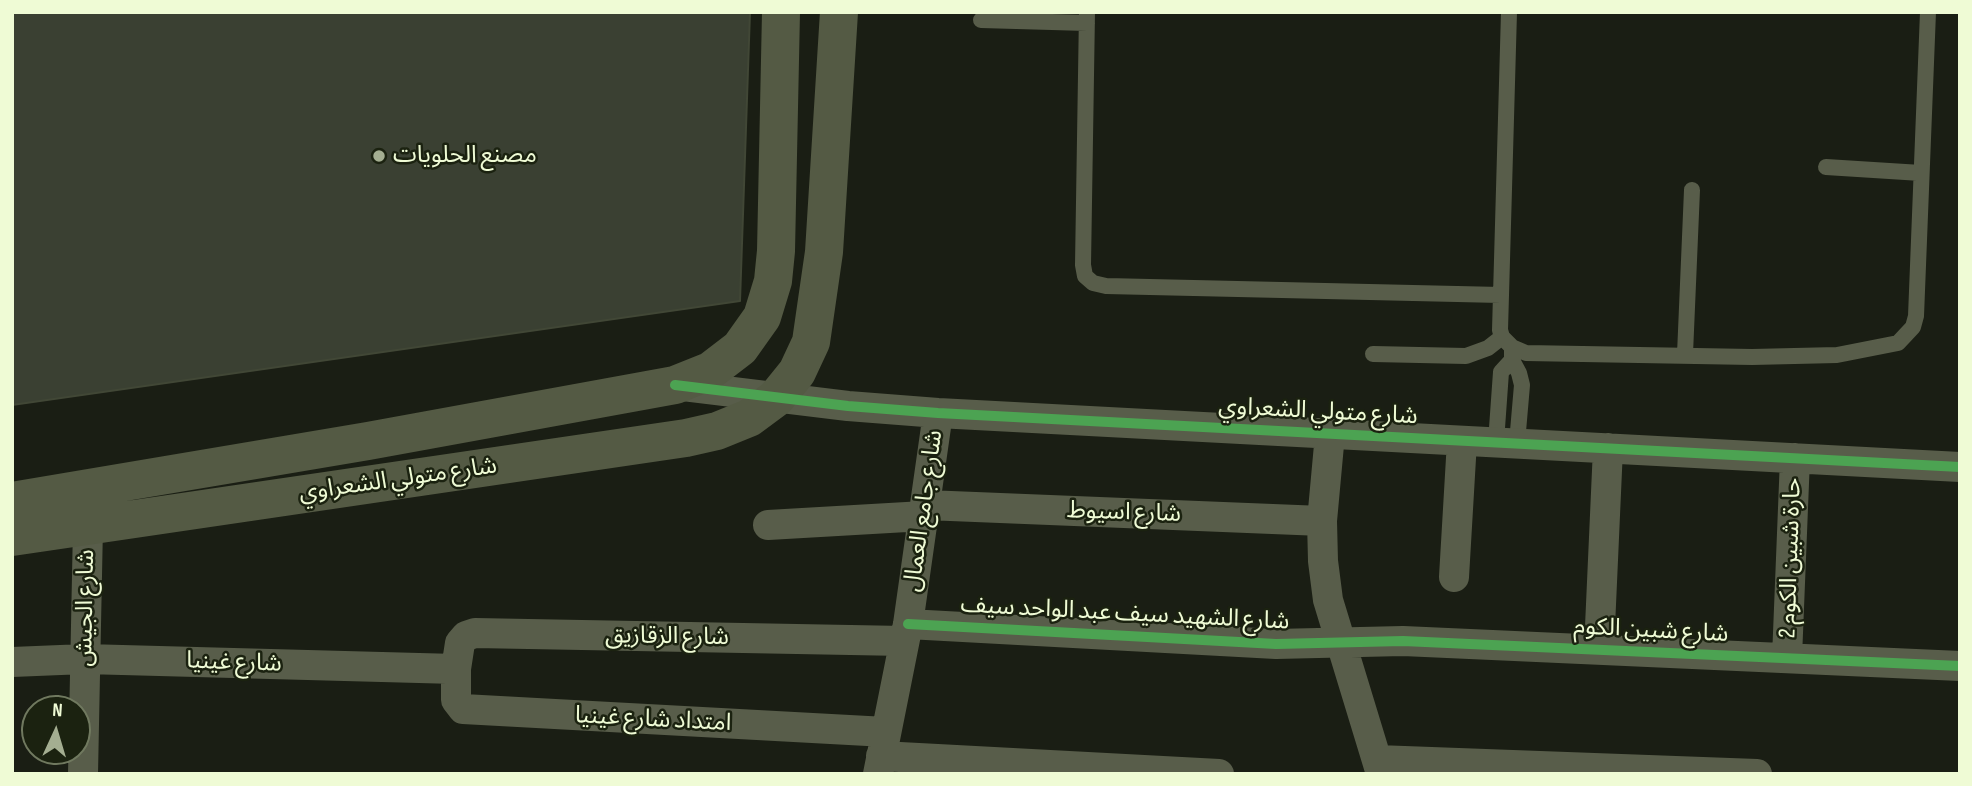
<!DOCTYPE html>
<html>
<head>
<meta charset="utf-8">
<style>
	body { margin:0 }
	#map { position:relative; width:1972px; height:786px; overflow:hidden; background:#1a1e14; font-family:"Sofia Sans Condensed",sans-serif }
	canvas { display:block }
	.frame { position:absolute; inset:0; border:14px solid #effbd5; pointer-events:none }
	.north { position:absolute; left:21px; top:695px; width:70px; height:70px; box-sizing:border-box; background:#1b2210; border:2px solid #70795f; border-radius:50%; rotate:4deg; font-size:19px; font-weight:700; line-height:28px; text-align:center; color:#effbd5 }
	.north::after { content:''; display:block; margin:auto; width:24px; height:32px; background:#a4ae91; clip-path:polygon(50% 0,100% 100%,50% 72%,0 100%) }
</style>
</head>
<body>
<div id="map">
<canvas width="1972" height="786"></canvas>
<div class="frame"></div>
<div class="north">N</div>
</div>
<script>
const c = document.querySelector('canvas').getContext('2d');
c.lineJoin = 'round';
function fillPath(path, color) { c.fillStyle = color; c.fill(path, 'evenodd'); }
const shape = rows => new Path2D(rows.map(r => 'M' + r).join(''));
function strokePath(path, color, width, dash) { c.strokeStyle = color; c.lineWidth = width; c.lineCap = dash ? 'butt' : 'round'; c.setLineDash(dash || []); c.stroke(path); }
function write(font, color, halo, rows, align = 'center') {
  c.font = font + ' "Sofia Sans Condensed","Noto Sans Arabic",sans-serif'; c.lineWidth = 5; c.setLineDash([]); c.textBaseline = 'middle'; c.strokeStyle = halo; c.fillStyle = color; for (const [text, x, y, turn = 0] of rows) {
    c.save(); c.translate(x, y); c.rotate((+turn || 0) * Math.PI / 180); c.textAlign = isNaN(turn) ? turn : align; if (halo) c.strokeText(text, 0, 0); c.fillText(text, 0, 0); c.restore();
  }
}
const building = shape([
	[12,12,750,12,740,301,12,405,12,12]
]);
fillPath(building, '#3a4032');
strokePath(building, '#414736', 2);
strokePath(shape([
	[1087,12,1083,265,1085,276,1093,283,1106,286,1501,295],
	[1509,12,1501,295,1500,330,1502,337,1512,347,1526,353,1752,357,1837,355,1898,343,1913,327,1916,316,1928,12],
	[981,20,1087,23],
	[1826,167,1921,173],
	[1512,347,1512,360,1519,373,1522,385,1517,443],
	[1373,354,1466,356,1488,348,1502,337],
	[1685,354,1692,190],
	[1496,442,1501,372,1512,360]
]), '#585d4a', 16);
strokePath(shape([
	[675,385,848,406,938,413,1960,467],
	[1330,434,1322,521,1323,561,1328,600,1381,774],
	[926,505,1322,521],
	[768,525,924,516],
	[1454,577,1462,441],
	[908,624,1276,644,1403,641,1960,666],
	[1599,649,1608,448],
	[1787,658,1795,458],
	[12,662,85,659,456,669],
	[886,732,463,709,456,700,456,669,460,643,466,636,475,633,904,641],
	[881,756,1219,774],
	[1377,760,1757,774],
	[83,774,88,526],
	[878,774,908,624,938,413]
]), '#585d4a', 30);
strokePath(shape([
	[12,501,368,441,675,385,710,371,740,348,762,317,773,281,776,251,781,12],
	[12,537,686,438,717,431,749,418,776,398,797,372,811,342,824,252,839,12]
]), '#545a44', 38);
strokePath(shape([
	[675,385,848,406,938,413,1960,467],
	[908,624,1276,644,1403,641,1960,666]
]), '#4ca352', 10);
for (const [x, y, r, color] of [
	[379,156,7,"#a4ae91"]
]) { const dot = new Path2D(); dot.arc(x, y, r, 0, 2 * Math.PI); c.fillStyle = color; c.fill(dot); strokePath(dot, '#1b2210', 2.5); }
write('24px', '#effbd5', '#1b2210', [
	["مصنع الحلويات",393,156]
], 'left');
write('24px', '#effbd5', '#1b2210', [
	["شارع متولي الشعراوي",1318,412,3],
	["شارع متولي الشعراوي",398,480,-8],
	["شارع جامع العمال",924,511,-82],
	["شارع اسيوط",1124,513,2],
	["حارة شبين الكوم 2",1791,558,-88],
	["شارع الجيش",86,608,-89],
	["شارع الشهيد سيف عبد الواحد سيف",1125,614,3],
	["شارع شبين الكوم",1651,631,3],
	["شارع الزقازيق",667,637,1],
	["شارع غينيا",234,663,2],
	["امتداد شارع غينيا",653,720,3]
]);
</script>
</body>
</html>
